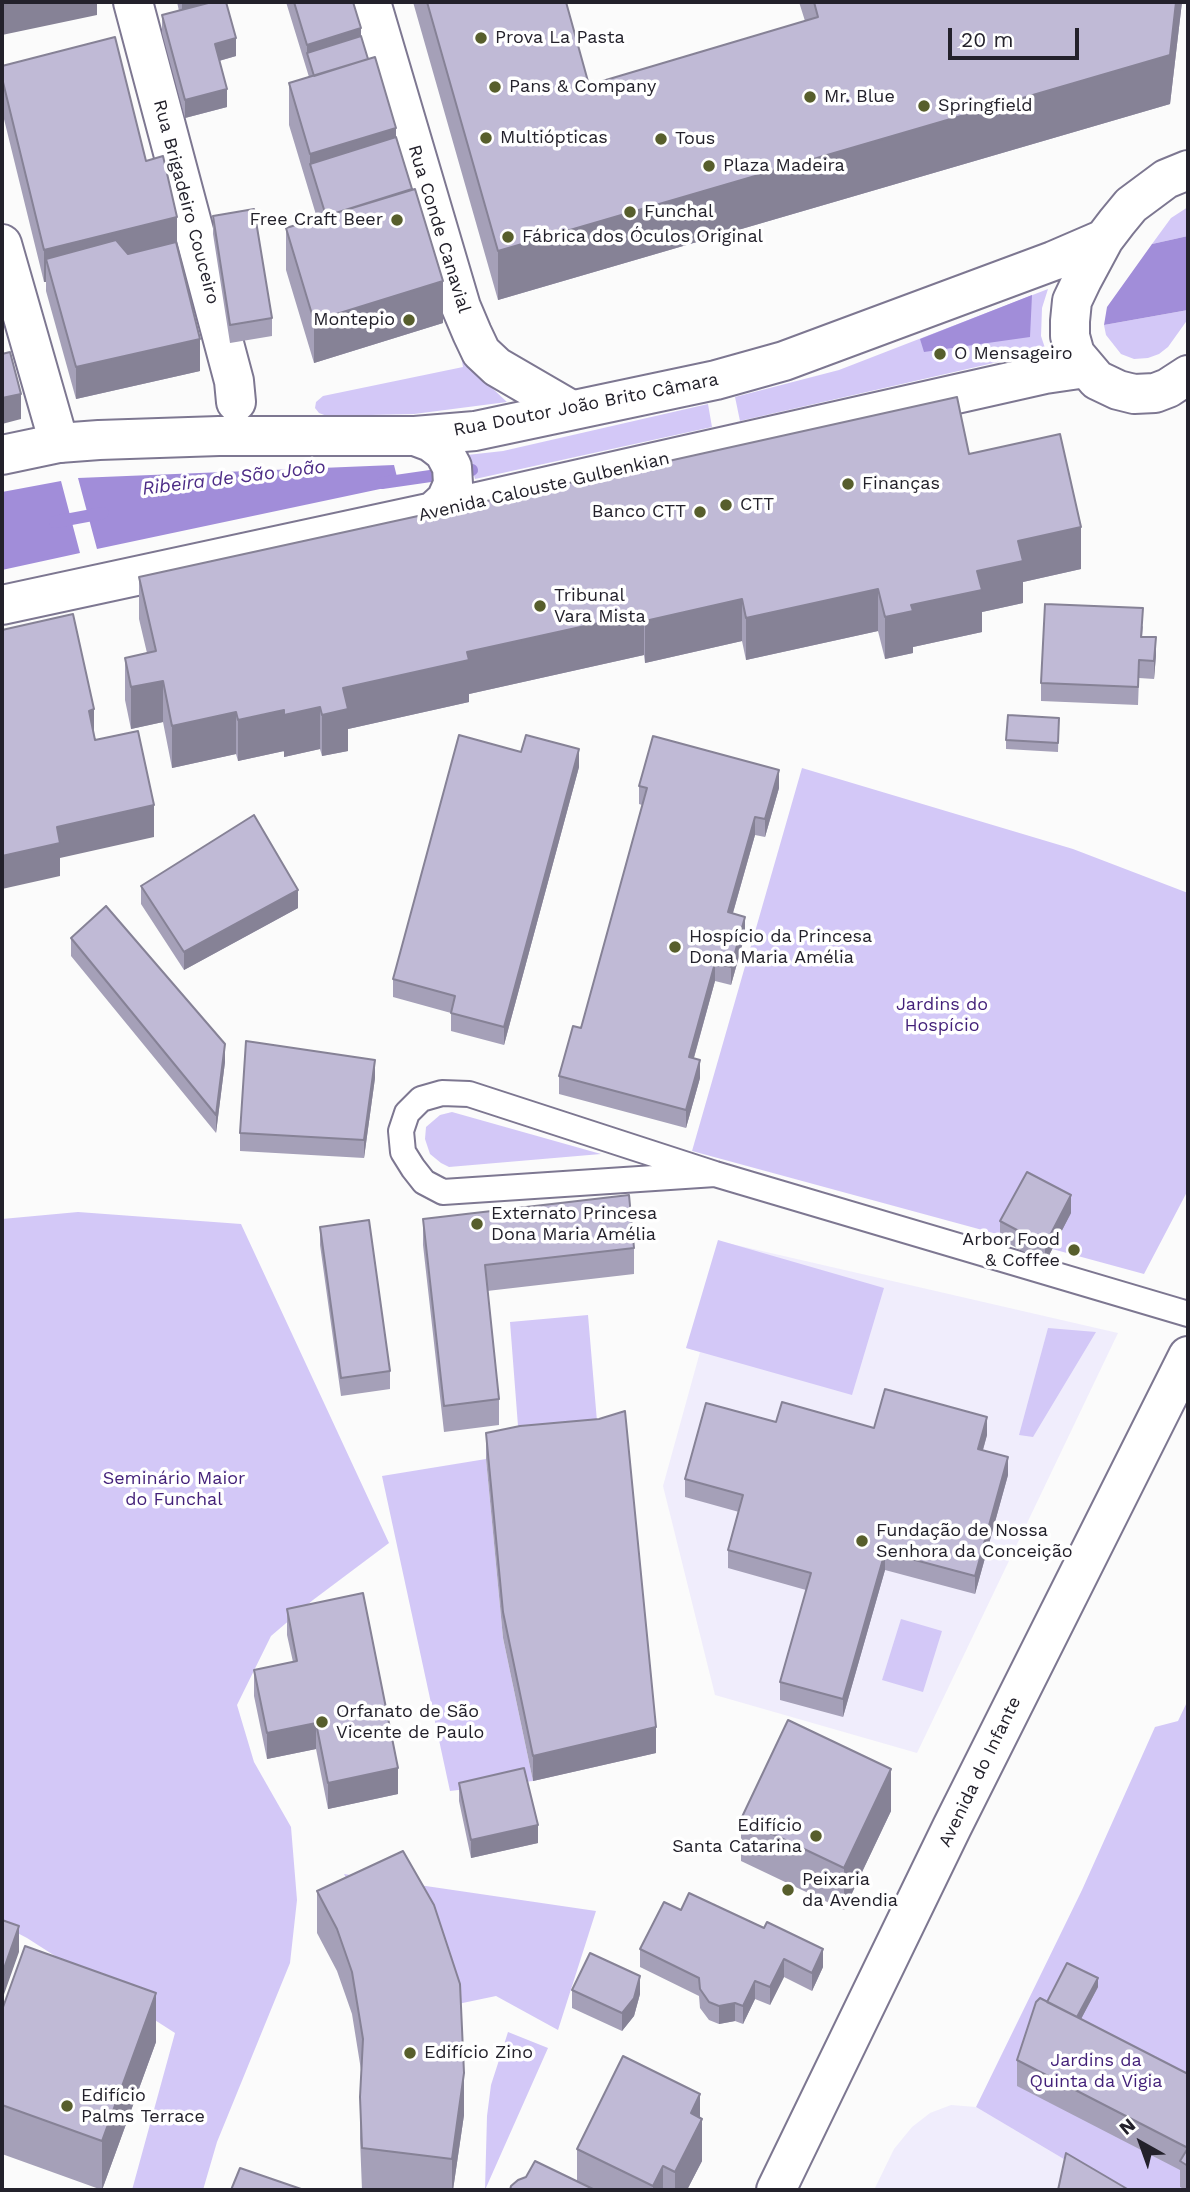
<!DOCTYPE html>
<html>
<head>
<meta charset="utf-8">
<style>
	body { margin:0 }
	#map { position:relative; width:1190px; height:2192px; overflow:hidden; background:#fbfbfb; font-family:"Work Sans",sans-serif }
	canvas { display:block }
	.frame { position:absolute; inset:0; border:4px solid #23212b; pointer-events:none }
	.north { position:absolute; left:1106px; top:2108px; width:70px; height:70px; -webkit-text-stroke:5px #fff; paint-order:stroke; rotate:320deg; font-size:19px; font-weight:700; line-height:28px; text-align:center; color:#23212b }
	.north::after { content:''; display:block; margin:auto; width:24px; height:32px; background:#23212b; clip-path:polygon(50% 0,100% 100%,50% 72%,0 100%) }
	.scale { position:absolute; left:948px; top:28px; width:131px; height:32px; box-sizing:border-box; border:4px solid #23212b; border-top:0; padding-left:9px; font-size:21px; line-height:24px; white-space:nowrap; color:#23212b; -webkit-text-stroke:5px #fff; paint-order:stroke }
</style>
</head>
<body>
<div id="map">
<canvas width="1190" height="2192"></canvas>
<div class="frame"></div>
<div class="north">N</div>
<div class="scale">20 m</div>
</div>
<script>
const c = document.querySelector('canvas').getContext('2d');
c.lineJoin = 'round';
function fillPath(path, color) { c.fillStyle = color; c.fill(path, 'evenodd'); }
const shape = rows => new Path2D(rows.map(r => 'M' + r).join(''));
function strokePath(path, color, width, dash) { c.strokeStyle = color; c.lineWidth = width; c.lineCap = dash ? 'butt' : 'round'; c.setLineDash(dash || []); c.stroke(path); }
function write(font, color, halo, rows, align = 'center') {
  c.font = font + ' "Work Sans",sans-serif'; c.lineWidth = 7; c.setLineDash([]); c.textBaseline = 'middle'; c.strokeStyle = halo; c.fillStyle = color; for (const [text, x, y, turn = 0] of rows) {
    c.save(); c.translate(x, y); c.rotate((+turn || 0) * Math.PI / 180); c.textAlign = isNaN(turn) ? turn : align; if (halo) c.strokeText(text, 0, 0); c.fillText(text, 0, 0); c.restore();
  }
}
fillPath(shape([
	[723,1242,1118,1333,917,1753,715,1695,663,1486,700,1352,686,1348],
	[951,2105,976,2107,1116,2190,874,2190,894,2149,912,2127,930,2113]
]), '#f0edfc');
fillPath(shape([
	[1188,207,1188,236,1152,244,1171,218],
	[1048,289,1042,308,1041,336,1046,351,740,421,735,397,839,370],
	[1188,310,1188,319,1168,347,1159,354,1148,358,1134,359,1121,354,1106,335,1104,325],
	[458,340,476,373,507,402,414,414,327,416,319,413,315,408,316,402,323,396,463,367],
	[708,404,712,427,475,479,467,455,503,451],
	[802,768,1073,849,1188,893,1188,1190,1144,1274,692,1151],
	[452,1112,601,1154,449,1167,441,1163,430,1154,425,1139,426,1127,440,1115],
	[78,1212,241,1224,389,1543,313,1600,271,1636,237,1705,254,1762,291,1827,297,1900,290,1963,217,2142,203,2190,132,2190,175,2033,27,1938,2,1925,2,1219],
	[718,1240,884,1288,852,1395,686,1348],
	[588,1315,599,1445,520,1452,510,1322],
	[1048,1328,1096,1332,1033,1437,1019,1435],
	[486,1459,503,1638,533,1781,450,1791,382,1476],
	[901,1619,942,1631,923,1692,882,1680],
	[1188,1700,1188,2190,1116,2190,976,2107,1082,1890,1155,1727,1178,1721],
	[344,1874,596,1911,558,2030,496,1996,453,2005,364,1911],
	[508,2032,548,2048,485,2190,487,2116,491,2085]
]), '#d3c8f7');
fillPath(shape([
	[1188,236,1188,310,1104,325,1107,307,1152,244],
	[1032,295,1030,337,924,352,920,339],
	[394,465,399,485,97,549,78,478],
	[61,481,80,553,2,570,2,492]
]), '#a18dd9');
strokePath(shape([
	[382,483,472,470],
	[55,522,103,513]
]), '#a18dd9', 12);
const lane = shape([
	[715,1174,443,1192,424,1182,413,1168,403,1152,401,1131,407,1113,421,1099,442,1093,469,1094,715,1174,1188,1314]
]);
const street = shape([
	[133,2,234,381,236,402],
	[371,2,461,307,472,333,481,352,497,367,571,410],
	[2,244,59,443]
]);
const secondary = shape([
	[1188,170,1166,179,1131,205,1117,222,1104,239,1082,280,1072,301,1070,321,1070,336,1075,354,1097,380,1118,390,1134,394,1155,393,1168,388,1188,375],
	[415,436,431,442,444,452,452,467,453,484,446,500,433,512],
	[2,455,59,443,99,440,219,436,415,436,475,431,716,380,784,361,1053,261,1104,239],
	[2,605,433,512,1045,374,1086,368],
	[776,2190,952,1827,1188,1356]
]);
strokePath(lane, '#7d7791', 28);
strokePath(street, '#7d7791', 42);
strokePath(secondary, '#7d7791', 42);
strokePath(lane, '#fff', 24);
strokePath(street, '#fff', 38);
strokePath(secondary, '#fff', 38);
fillPath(shape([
	[177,2,226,2,236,56,219,61,227,107,185,118,162,33,162,15,179,11],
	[286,2,353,2,361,36,368,59,396,137,443,323,314,363,286,270,286,228,317,218,289,125,289,83,309,77],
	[413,2,566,2,589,85,805,21,799,2,1182,2,1170,104,498,300],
	[2,66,146,161,177,246,200,371,76,399,46,291,46,282,44,282,2,111],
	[213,216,272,318,272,336,230,343,213,234],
	[969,454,1081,569,1023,582,1023,603,982,612,982,632,913,647,913,653,885,659,878,631,746,660,742,641,645,663,644,655,469,694,469,702,348,729,348,751,322,756,320,749,284,757,284,751,238,761,236,754,172,768,163,722,131,729,125,700,125,658,147,653,139,619,139,577,600,476,600,472],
	[1143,626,1142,637,1156,655,1154,679,1139,678,1138,705,1041,701,1041,683],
	[1059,718,1058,752,1006,749,1006,740],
	[521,752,579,767,504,1045,451,1031,451,1013,393,997,393,979],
	[639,786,779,788,765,837,755,835,733,913,745,935,731,985,715,981,694,1058,700,1078,686,1128,559,1094,559,1076,581,1028,642,805,639,804],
	[141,886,298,908,184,970,141,904],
	[71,938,225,1062,216,1133,71,956],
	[375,1078,364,1158,240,1151,240,1133],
	[1071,1213,1045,1263,1000,1239,1000,1221],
	[423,1219,634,1248,634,1274,487,1291,499,1399,499,1425,444,1432,423,1245],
	[320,1227,390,1371,390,1389,341,1396,320,1245],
	[776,1422,987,1435,983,1450,1008,1475,975,1594,885,1570,843,1717,780,1700,780,1682,806,1590,728,1568,728,1550,739,1512,685,1497,685,1479],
	[486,1433,656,1753,533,1781,503,1638,486,1459],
	[287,1609,398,1794,328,1809,316,1749,267,1759,254,1696,254,1670,293,1662,287,1635],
	[459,1783,538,1843,471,1858,459,1801],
	[891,1811,844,1910,741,1861,741,1819],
	[317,1891,464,2115,453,2190,362,2190,360,2139,361,2070,352,2014,337,1971,317,1933],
	[681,1910,823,1967,812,1991,784,1977,770,2005,755,1999,743,2024,735,2021,719,2024,709,2020,700,2008,699,1996,640,1967,640,1949],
	[1098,1987,1081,2019,1188,2074,1188,2190,1186,2190,1180,2187,1180,2170,1017,2086,1017,2060,1047,2002],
	[572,1990,640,1994,634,2016,622,2031,572,2008],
	[2,2010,156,2042,102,2190,2,2154],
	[700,2118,702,2161,687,2190,510,2190,577,2182,577,2149]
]), '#a5a0b8');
fillPath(shape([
	[7,2,97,2,97,15,2,35,2,3],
	[182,2,225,2,182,20],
	[1176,2,1182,2,1170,104,498,300,498,251],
	[361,28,361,54,307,53,307,45],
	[236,38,236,56,215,62,215,44],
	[227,89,227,107,185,118,185,100],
	[396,128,396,169,310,164,310,196,310,154],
	[177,217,177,249,52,280,46,259,46,282,44,282,44,250],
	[443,281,443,323,314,363,314,321],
	[200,339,200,371,76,399,76,367],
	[21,394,21,419,2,424,2,398],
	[1081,527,1081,569,1023,582,1023,603,982,612,982,632,913,647,913,653,885,659,885,617,911,605,977,571,1018,541],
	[878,589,878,631,746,660,746,618],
	[742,599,742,641,645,663,645,621],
	[644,613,644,655,469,694,469,702,348,729,348,751,322,756,322,715,343,688,467,652],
	[1156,637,1156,655,1154,679,1154,661],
	[163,681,163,722,131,729,131,687],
	[320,707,320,749,284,757,284,715],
	[94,709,94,741,89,711],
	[284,710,284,751,238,761,238,720],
	[236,712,236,754,172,768,172,726],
	[579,749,579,767,504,1045,504,1027],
	[779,770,779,788,765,837,765,819],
	[154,805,154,837,60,858,60,876,2,889,2,856,57,827],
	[755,817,755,835,728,930,728,912],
	[298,890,298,908,184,970,184,952],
	[745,917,745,935,731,985,731,967],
	[715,963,715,981,689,1075,689,1057],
	[225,1044,225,1062,216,1133,216,1115],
	[375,1060,375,1078,364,1158,364,1140],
	[700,1060,700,1078,686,1128,686,1110],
	[1071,1195,1071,1213,1045,1263,1045,1245],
	[987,1417,987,1435,978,1467,978,1449],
	[1008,1457,1008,1475,975,1594,975,1576],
	[885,1552,885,1570,843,1717,843,1699],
	[316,1723,316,1749,267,1759,267,1733],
	[656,1727,656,1753,533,1781,533,1756],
	[398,1768,398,1794,328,1809,328,1783],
	[891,1769,891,1811,844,1910,844,1868],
	[538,1825,538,1843,471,1858,471,1840],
	[19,1926,19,1952,2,2000,2,1974],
	[823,1949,823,1967,812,1991,812,1973],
	[784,1959,784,1977,770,2005,770,1987],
	[640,1976,640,1994,634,2016,622,2031,622,2013],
	[1098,1978,1098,1987,1072,2036,1072,2026],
	[755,1981,755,1999,743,2024,743,2006],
	[156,1993,156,2042,102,2190,102,2141],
	[735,2003,735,2021,719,2024,719,2006],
	[464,2073,464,2115,453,2190,452,2190,452,2159],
	[700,2094,700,2122,702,2119,702,2161,687,2190,675,2190,675,2172,691,2113],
	[663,2166,663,2190,653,2190,653,2186]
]), '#868296');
const building = shape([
	[212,2,226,2,236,38,215,44,227,89,185,100,162,15,212,2],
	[294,2,353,2,361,28,307,45,294,2],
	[427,2,566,2,589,85,818,17,814,2,1176,2,1170,55,498,251,427,2],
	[361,36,368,59,314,76,307,53,361,36],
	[115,37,146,161,163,156,177,217,44,250,2,78,2,66,115,37],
	[375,57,396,128,310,154,289,83,375,57],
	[396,137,412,189,326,216,310,164,396,137],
	[415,189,443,281,314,321,286,228,415,189],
	[254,209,272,318,230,325,213,216,254,209],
	[116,240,128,254,176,242,200,339,76,367,46,259,116,240],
	[10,352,21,394,2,398,2,354,10,352],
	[957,397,969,454,1060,434,1081,527,1018,541,1023,561,977,571,982,590,911,605,913,611,885,617,878,589,746,618,742,599,645,621,644,613,467,652,469,660,343,688,348,709,322,715,320,707,284,715,284,710,238,720,236,712,172,726,163,681,131,687,125,658,156,651,139,577,601,476,600,472,627,465,628,470,957,397],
	[1045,604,1143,608,1141,637,1156,637,1154,661,1139,660,1138,687,1041,683,1045,604],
	[73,614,94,709,89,711,95,740,138,731,154,805,57,827,60,843,2,856,2,630,73,614],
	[1008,715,1059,718,1058,743,1006,740,1008,715],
	[459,735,521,752,526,735,579,749,504,1027,451,1013,455,996,393,979,459,735],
	[653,736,779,770,765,819,755,817,728,912,745,917,731,967,715,963,689,1057,700,1060,686,1110,559,1076,573,1026,581,1028,647,788,639,786,653,736],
	[254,815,298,890,184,952,141,886,254,815],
	[106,906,225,1044,216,1115,71,938,106,906],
	[246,1041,375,1060,364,1140,240,1133,246,1041],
	[1027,1172,1071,1195,1045,1245,1000,1221,1027,1172],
	[629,1195,634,1248,485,1265,499,1399,444,1406,423,1219,629,1195],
	[369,1220,390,1371,341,1378,320,1227,369,1220],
	[885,1389,987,1417,978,1449,1008,1457,975,1576,885,1552,843,1699,780,1682,811,1573,728,1550,743,1495,685,1479,706,1403,776,1422,782,1402,874,1428,885,1389],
	[625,1411,656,1727,533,1756,503,1612,486,1433,520,1426,599,1419,625,1411],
	[363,1593,398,1768,328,1783,316,1723,267,1733,254,1670,297,1661,287,1609,363,1593],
	[788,1720,891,1769,844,1868,741,1819,788,1720],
	[524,1768,538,1825,471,1840,459,1783,524,1768],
	[403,1851,434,1905,460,1984,464,2073,452,2159,362,2148,360,2097,363,2039,352,1972,337,1929,317,1891,403,1851],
	[689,1893,764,1928,767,1922,823,1949,812,1973,784,1959,770,1987,755,1981,743,2006,735,2003,719,2006,709,2002,700,1989,699,1978,640,1949,664,1902,681,1910,689,1893],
	[2,1920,19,1926,2,1974,2,1920],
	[25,1946,156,1993,102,2141,2,2105,2,2010,25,1946],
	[590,1953,640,1976,634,1998,622,2013,572,1990,590,1953],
	[1067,1963,1098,1978,1077,2017,1047,2002,1067,1963],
	[1040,1998,1188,2074,1188,2166,1180,2161,1188,2148,1017,2060,1036,2002,1040,1998],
	[623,2056,700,2094,691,2113,702,2119,675,2172,663,2166,653,2186,577,2149,623,2056],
	[1066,2153,1129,2190,1058,2190,1066,2153],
	[535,2161,595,2190,510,2190,511,2186,518,2180,526,2177,535,2161],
	[240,2168,304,2190,231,2190,240,2168]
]);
fillPath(building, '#c0bad6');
strokePath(building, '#868296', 2);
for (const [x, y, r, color] of [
	[481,38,7,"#575e2c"],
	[495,87,7,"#575e2c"],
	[810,97,7,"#575e2c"],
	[924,106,7,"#575e2c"],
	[486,138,7,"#575e2c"],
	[661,139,7,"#575e2c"],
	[709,166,7,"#575e2c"],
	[630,212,7,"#575e2c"],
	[397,220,7,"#575e2c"],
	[508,237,7,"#575e2c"],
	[409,320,7,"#575e2c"],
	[940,354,7,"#575e2c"],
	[848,484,7,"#575e2c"],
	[726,505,7,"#575e2c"],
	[700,512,7,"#575e2c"],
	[540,606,7,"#575e2c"],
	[675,947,7,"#575e2c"],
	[477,1224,7,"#575e2c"],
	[1074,1250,7,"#575e2c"],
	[862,1541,7,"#575e2c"],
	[322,1722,7,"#575e2c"],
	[816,1836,7,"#575e2c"],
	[788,1890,7,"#575e2c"],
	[410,2053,7,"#575e2c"],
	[67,2106,7,"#575e2c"]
]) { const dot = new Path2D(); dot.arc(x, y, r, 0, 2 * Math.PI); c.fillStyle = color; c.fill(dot); strokePath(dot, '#fff', 2.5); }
write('18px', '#23212b', '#fff', [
	["Prova La Pasta",495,38],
	["Pans & Company",509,87],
	["Mr. Blue",824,97],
	["Springfield",938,106],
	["Multiópticas",500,138],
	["Tous",675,139],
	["Plaza Madeira",723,166],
	["Funchal",644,212],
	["Free Craft Beer",383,220,"right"],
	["Fábrica dos Óculos Original",522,237],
	["Montepio",395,320,"right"],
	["O Mensageiro",954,354],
	["Finanças",862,484],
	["CTT",740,505],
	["Banco CTT",686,512,"right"],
	["Tribunal",554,596],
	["Vara Mista",554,617],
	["Hospício da Princesa",689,937],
	["Dona Maria Amélia",689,958],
	["Externato Princesa",491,1214],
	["Dona Maria Amélia",491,1235],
	["Arbor Food",1060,1240,"right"],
	["& Coffee",1060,1261,"right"],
	["Fundação de Nossa",876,1531],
	["Senhora da Conceição",876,1552],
	["Orfanato de São",336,1712],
	["Vicente de Paulo",336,1733],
	["Edifício",802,1826,"right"],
	["Santa Catarina",802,1847,"right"],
	["Peixaria",802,1880],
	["da Avendia",802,1901],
	["Edifício Zino",424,2053],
	["Edifício",81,2096],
	["Palms Terrace",81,2117]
], 'left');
write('18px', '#23212b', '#fff', [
	["Rua Brigadeiro Couceiro",186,202,75],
	["Rua Conde Canavial",439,229,73],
	["Rua Doutor João Brito Câmara",586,405,-11],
	["Avenida Calouste Gulbenkian",544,487,-13],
	["Avenida do Infante",980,1772,-64]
]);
write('18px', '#421f78', '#fff', [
	["Jardins do",942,1005],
	["Hospício",942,1026],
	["Seminário Maior",174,1479],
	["do Funchal",174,1500],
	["Jardins da",1096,2061],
	["Quinta da Vigia",1096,2082]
]);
write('italic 19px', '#4d2c86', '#fff', [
	["Ribeira de São João",234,478,-7]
]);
</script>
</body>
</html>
